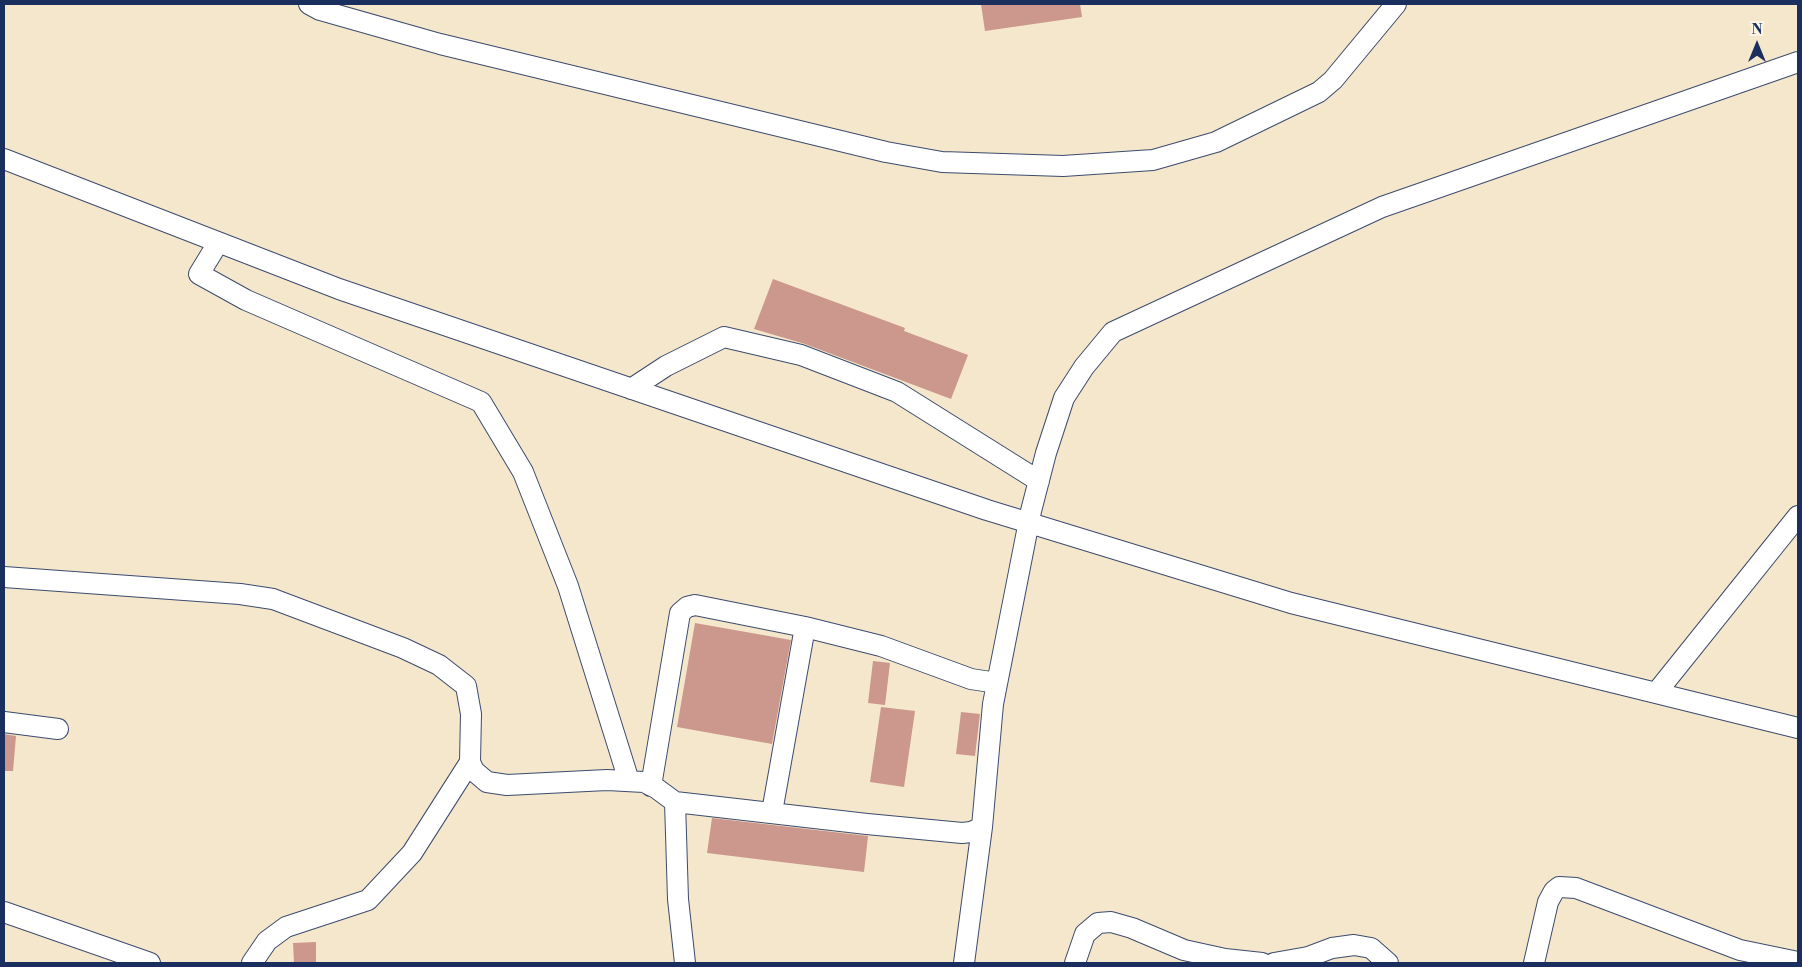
<!DOCTYPE html>
<html>
<head>
<meta charset="utf-8">
<style>
	body { margin:0 }
	#map { position:relative; width:1802px; height:967px; overflow:hidden; background:#f4e7cc; font-family:"Libre Bodoni",serif }
	canvas { display:block }
	.frame { position:absolute; inset:0; border:5px solid #1b2f5e; pointer-events:none }
	.north { position:absolute; left:1732px; top:20px; width:50px; height:50px; -webkit-text-stroke:4px #fcf5e5; paint-order:stroke; rotate:0deg; font-size:14px; font-weight:700; line-height:20px; text-align:center; color:#1b2f5e }
	.north::after { content:''; display:block; margin:auto; width:18px; height:22px; background:#1b2f5e; clip-path:polygon(50% 0,100% 100%,50% 72%,0 100%) }
</style>
</head>
<body>
<div id="map">
<canvas width="1802" height="967"></canvas>
<div class="frame"></div>
<div class="north">N</div>
</div>
<script>
const c = document.querySelector('canvas').getContext('2d');
c.lineJoin = 'round';
function fillPath(path, color) { c.fillStyle = color; c.fill(path, 'evenodd'); }
const shape = rows => new Path2D(rows.map(r => 'M' + r).join(''));
function strokePath(path, color, width, dash) { c.strokeStyle = color; c.lineWidth = width; c.lineCap = dash ? 'butt' : 'round'; c.setLineDash(dash || []); c.stroke(path); }
fillPath(shape([
	[981,4,1080,4,1082,17,985,31],
	[773,279,905,328,904,331,968,355,951,399,805,344,754,329],
	[695,623,791,640,772,744,677,727],
	[873,661,890,663,885,705,868,703],
	[881,707,915,711,904,787,870,782],
	[961,712,980,714,975,756,956,754],
	[4,734,16,736,13,771,4,771],
	[712,818,868,836,864,872,707,853],
	[316,942,316,963,294,963,293,943]
]), '#cc978d');
const minor = shape([
	[309,4,320,10,440,44,886,152,942,162,1063,166,1153,160,1216,142,1319,92,1333,80,1396,4],
	[4,159,339,289,987,510,1291,603,1798,728],
	[218,243,199,274,246,300,481,402,523,472,568,586,629,781],
	[631,389,666,366,724,337,801,355,897,392,1039,481],
	[4,577,240,594,273,599,403,648,439,665,466,686,471,714,470,762,474,771,487,782,507,785,607,780,644,782,656,788,675,802,867,824,962,833,971,832,982,827,993,704,1031,511,1046,453,1064,398,1084,367,1113,332,1382,207,1798,62],
	[1656,693,1798,516],
	[4,722,58,729],
	[651,786,680,613,687,607,695,605,805,627,881,646,971,679,997,683],
	[675,802,678,899,685,963],
	[772,812,805,627],
	[4,912,150,963],
	[252,963,267,941,286,927,368,900,412,853,470,762],
	[964,963,982,827],
	[1075,963,1085,934,1098,923,1111,922,1132,928,1184,950,1225,959,1262,963],
	[1274,963,1308,957,1332,948,1354,945,1371,948,1388,963],
	[1534,963,1548,902,1554,891,1559,887,1576,888,1740,950,1798,962]
]);
strokePath(minor, '#3c4b6e', 22);
strokePath(minor, '#fff', 20);
</script>
</body>
</html>
